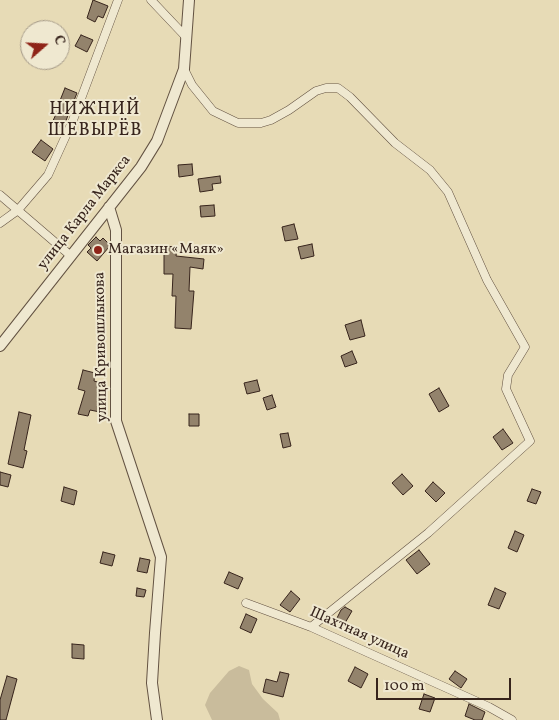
<!DOCTYPE html>
<html>
<head>
<meta charset="utf-8">
<style>
	body { margin:0 }
	#map { position:relative; width:559px; height:720px; overflow:hidden; background:#e7dbb6; font-family:Vollkorn,serif }
	canvas { display:block }
	.north { position:absolute; left:20px; top:20px; width:50px; height:50px; box-sizing:border-box; background:#efe8d0; border:1px solid #a59a88; border-radius:50%; rotate:71deg; font-size:14px; font-weight:700; line-height:20px; text-align:center; color:#37241c }
	.north::after { content:''; display:block; margin:auto; width:18px; height:22px; background:#8f2418; clip-path:polygon(50% 0,100% 100%,50% 72%,0 100%) }
	.scale { position:absolute; left:376px; top:678px; width:135px; height:22px; box-sizing:border-box; border:2px solid #37241c; border-top:0; padding-left:6px; font-size:15px; line-height:18px; white-space:nowrap; color:#37241c; -webkit-text-stroke:4px #efe8d0; paint-order:stroke }
</style>
</head>
<body>
<div id="map">
<canvas width="559" height="720"></canvas>
<div class="north">С</div>
<div class="scale">100 m</div>
</div>
<script>
const c = document.querySelector('canvas').getContext('2d');
c.lineJoin = 'round';
function fillPath(path, color) { c.fillStyle = color; c.fill(path, 'evenodd'); }
const shape = rows => new Path2D(rows.map(r => 'M' + r).join(''));
function strokePath(path, color, width, dash) { c.strokeStyle = color; c.lineWidth = width; c.lineCap = dash ? 'butt' : 'round'; c.setLineDash(dash || []); c.stroke(path); }
function write(font, color, halo, rows, align = 'center') {
  c.font = font + ' Vollkorn,serif'; c.lineWidth = 4; c.setLineDash([]); c.textBaseline = 'middle'; c.strokeStyle = halo; c.fillStyle = color; for (const [text, x, y, turn = 0] of rows) {
    c.save(); c.translate(x, y); c.rotate((+turn || 0) * Math.PI / 180); c.textAlign = isNaN(turn) ? turn : align; if (halo) c.strokeText(text, 0, 0); c.fillText(text, 0, 0); c.restore();
  }
}
fillPath(shape([
	[239,666,249,670,252,684,263,699,278,713,280,720,212,720,205,705,210,693,229,671]
]), '#c9bc9c');
const building = shape([
	[93,0,108,6,103,18,98,16,95,22,87,18,93,0],
	[81,35,93,40,87,52,75,46,81,35],
	[65,88,77,93,63,128,52,123,61,103,59,103,65,88],
	[41,140,53,149,45,161,32,152,41,140],
	[192,164,193,175,179,177,178,165,192,164],
	[220,176,221,183,212,184,213,190,200,192,198,179,220,176],
	[214,205,215,216,201,217,200,206,214,205],
	[294,224,298,239,285,241,282,227,294,224],
	[96,237,100,241,103,238,109,244,109,247,97,261,87,252,91,248,88,245,96,237],
	[312,244,314,256,301,259,298,247,312,244],
	[164,246,177,247,176,256,204,259,203,269,190,267,189,291,194,291,191,329,175,328,176,296,172,296,173,274,164,274,164,246],
	[361,320,365,336,350,340,345,325,361,320],
	[352,351,357,363,345,367,341,356,352,351],
	[83,370,95,373,94,381,101,383,99,390,105,391,100,412,90,410,88,416,78,414,85,391,78,389,83,370],
	[257,380,260,391,247,394,244,383,257,380],
	[439,388,449,406,439,412,429,394,439,388],
	[272,395,276,407,267,410,263,398,272,395],
	[19,412,31,415,24,450,27,451,23,468,8,464,19,412],
	[189,414,199,414,199,426,189,426,189,414],
	[503,429,513,443,502,450,493,437,503,429],
	[288,433,291,446,283,448,280,434,288,433],
	[0,472,11,475,8,487,0,485,0,472],
	[402,474,413,486,403,495,392,483,402,474],
	[433,482,445,493,436,502,425,491,433,482],
	[64,487,77,491,74,505,61,501,64,487],
	[532,489,541,492,536,504,527,501,532,489],
	[515,531,524,535,517,552,508,548,515,531],
	[419,550,430,564,417,574,406,560,419,550],
	[103,552,115,555,112,566,100,563,103,552],
	[140,558,150,560,147,573,137,571,140,558],
	[229,572,243,578,238,589,224,583,229,572],
	[137,588,146,590,144,597,136,596,137,588],
	[495,588,506,593,499,609,488,605,495,588],
	[291,591,300,599,290,612,280,605,291,591],
	[345,607,352,611,345,623,337,618,341,610,345,607],
	[246,614,257,619,251,633,240,628,246,614],
	[72,644,84,645,84,659,72,658,72,644],
	[355,667,368,674,361,688,348,681,355,667],
	[455,671,467,679,461,688,449,679,455,671],
	[280,672,289,674,283,697,263,692,266,679,277,682,280,672],
	[7,676,17,679,6,720,0,720,0,700,7,676],
	[424,694,435,698,430,712,419,709,424,694],
	[469,704,485,712,482,720,475,720,465,716,469,704]
]);
fillPath(building, '#93836c');
strokePath(building, '#37241c', 1);
const minor = shape([
	[151,0,186,37],
	[184,69,192,85,213,111,238,123,261,123,271,120,289,110,316,91,326,88,338,88,350,97,395,143,430,170,448,192,487,280,525,347,508,375,506,389,530,441,428,533,311,627],
	[0,195,71,256],
	[0,223,18,210,48,175,73,120,118,0],
	[246,603,311,627,489,707,512,720]
]);
const tertiary = shape([
	[109,207,116,230,116,421,161,557,155,633,152,683,157,720],
	[0,346,141,167,157,141,184,69,189,0]
]);
strokePath(minor, '#635242', 9);
strokePath(tertiary, '#635242', 12);
strokePath(minor, '#efe8d0', 8);
strokePath(tertiary, '#efe8d0', 10);
for (const [x, y, r, color] of [
	[98,250,5,"#8f2418"]
]) { const dot = new Path2D(); dot.arc(x, y, r, 0, 2 * Math.PI); c.fillStyle = color; c.fill(dot); strokePath(dot, '#efe8d0', 2); }
write('15px', '#37241c', '#efe8d0', [
	["улица Карла Маркса",85,213,-52],
	["улица Кривошлыкова",102,347,-91],
	["Шахтная улица",359,634,24]
]);
write('15px', '#37241c', '#efe8d0', [
	["Магазин «Маяк»",108,250]
], 'left');
c.letterSpacing = '1px';
write('18px', '#37241c', '#efe8d0', [
	["НИЖНИЙ",95,111],
	["ШЕВЫРЁВ",95,132]
]);
c.letterSpacing = '0px';
</script>
</body>
</html>
